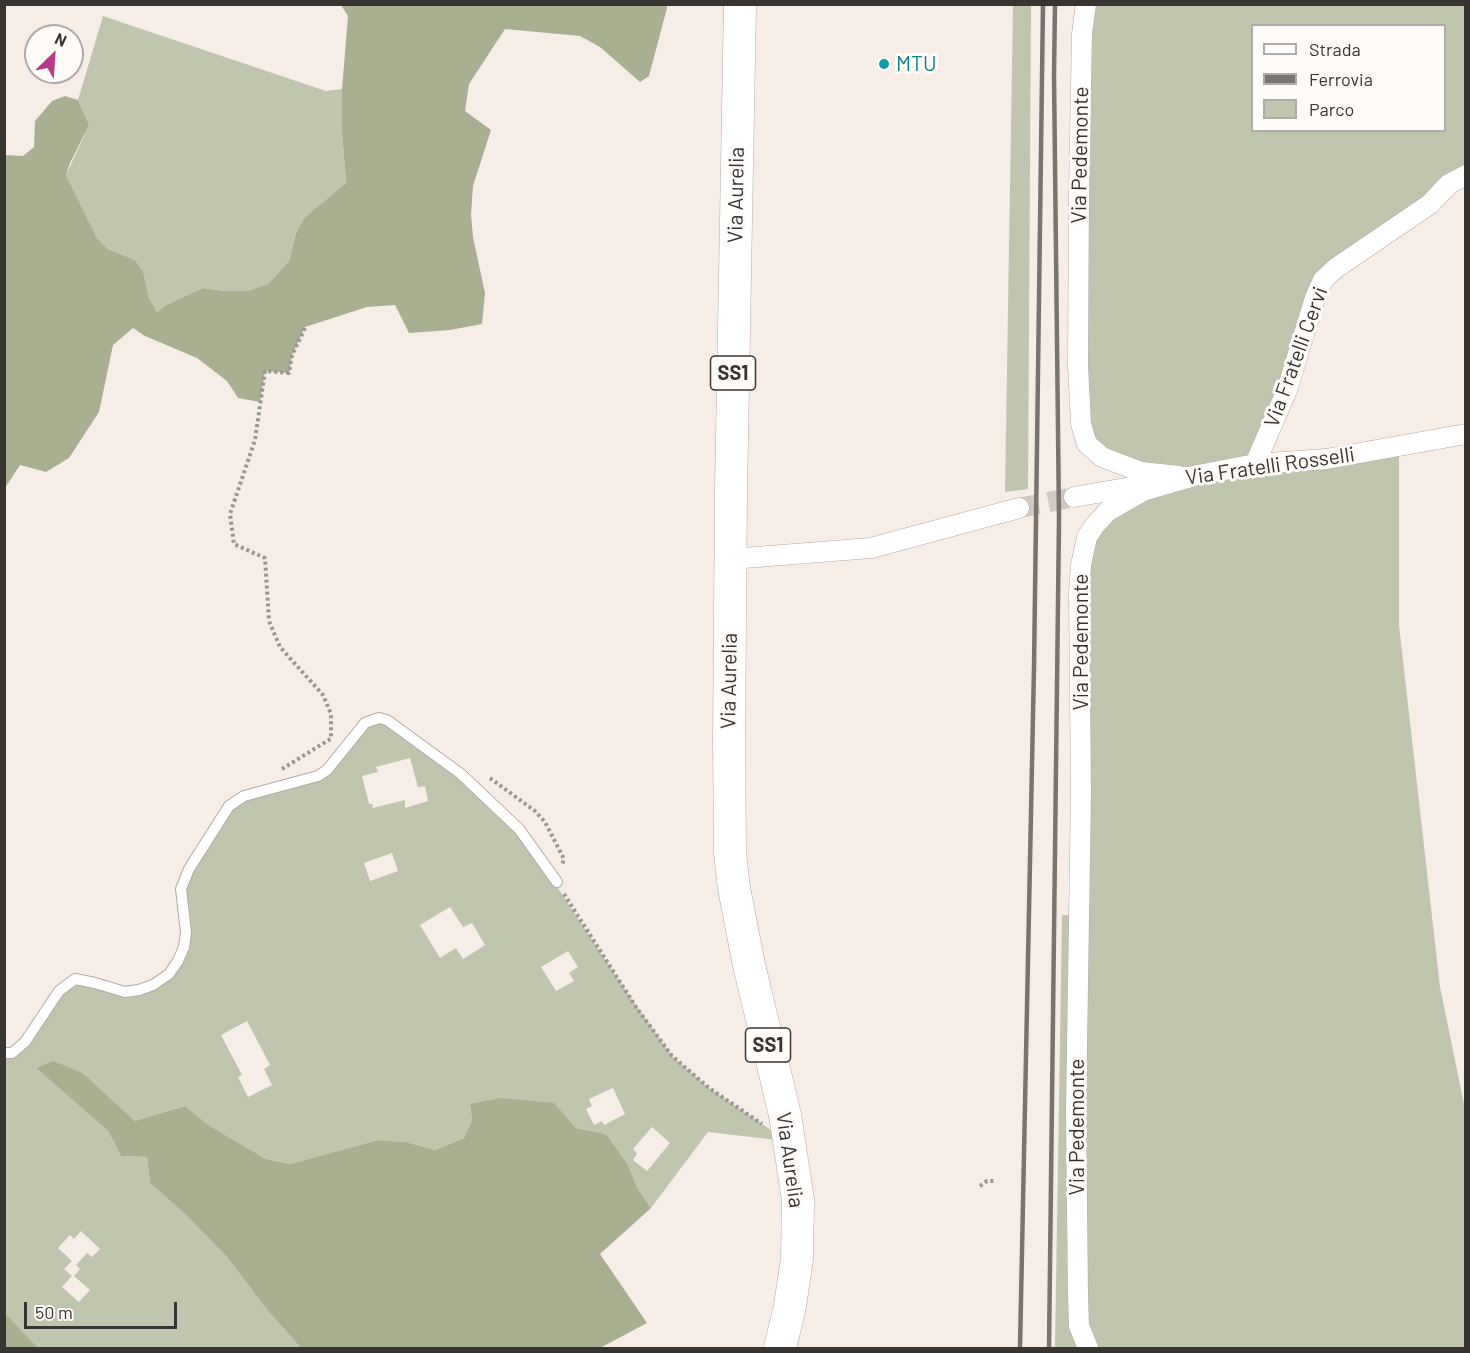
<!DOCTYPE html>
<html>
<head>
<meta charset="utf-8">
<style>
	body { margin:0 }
	#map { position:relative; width:1470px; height:1353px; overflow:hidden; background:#f6ede7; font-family:Barlow,sans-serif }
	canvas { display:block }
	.frame { position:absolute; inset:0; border:6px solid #383432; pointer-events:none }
	.legend { position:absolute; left:1251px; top:24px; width:195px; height:108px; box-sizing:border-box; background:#fffbf9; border:2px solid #afaba9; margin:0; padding:8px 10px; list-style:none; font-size:18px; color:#383432 }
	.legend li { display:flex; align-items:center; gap:12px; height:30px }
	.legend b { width:30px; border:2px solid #afaba9 }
	.north { position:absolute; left:24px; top:24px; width:60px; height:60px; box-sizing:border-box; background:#fffbf9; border:2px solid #afaba9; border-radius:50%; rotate:25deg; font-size:16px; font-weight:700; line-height:24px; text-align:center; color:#383432 }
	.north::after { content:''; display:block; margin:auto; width:21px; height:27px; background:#b73a8a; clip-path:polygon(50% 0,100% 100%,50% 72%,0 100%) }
	.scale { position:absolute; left:24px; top:1302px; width:153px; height:27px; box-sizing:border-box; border:3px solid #383432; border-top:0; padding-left:8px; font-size:18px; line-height:21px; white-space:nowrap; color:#383432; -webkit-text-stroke:4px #fffbf9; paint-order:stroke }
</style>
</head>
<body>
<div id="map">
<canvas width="1470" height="1353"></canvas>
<div class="frame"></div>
<ul class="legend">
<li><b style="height:8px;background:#fff"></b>Strada</li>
<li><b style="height:8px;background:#7a7471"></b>Ferrovia</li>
<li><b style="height:16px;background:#c0c6ae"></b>Parco</li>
</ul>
<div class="north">N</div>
<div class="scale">50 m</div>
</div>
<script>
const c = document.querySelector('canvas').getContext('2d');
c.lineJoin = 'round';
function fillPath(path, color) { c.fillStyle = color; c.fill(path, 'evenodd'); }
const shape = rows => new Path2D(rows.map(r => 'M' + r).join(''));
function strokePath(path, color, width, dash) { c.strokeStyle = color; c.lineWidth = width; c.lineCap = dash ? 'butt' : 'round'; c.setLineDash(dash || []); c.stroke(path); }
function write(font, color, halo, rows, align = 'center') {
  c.font = font + ' Barlow,sans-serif'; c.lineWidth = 6; c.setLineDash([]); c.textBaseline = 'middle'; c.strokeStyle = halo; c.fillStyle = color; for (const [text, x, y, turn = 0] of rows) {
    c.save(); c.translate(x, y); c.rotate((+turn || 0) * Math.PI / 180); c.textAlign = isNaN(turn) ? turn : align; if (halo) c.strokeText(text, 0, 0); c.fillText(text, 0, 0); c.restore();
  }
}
fillPath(shape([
	[1013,5,1031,5,1028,489,1005,492],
	[1091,5,1465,5,1465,170,1333,265,1252,460,1190,472,1142,468,1105,453,1085,424],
	[1252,26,1444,26,1444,130,1252,130],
	[103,16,326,91,342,89,342,132,346,183,305,217,296,233,289,261,268,284,247,291,224,291,203,288,166,305,157,312,149,298,143,271,135,260,108,249,97,238,66,175,89,125,78,100],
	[1399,452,1399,625,1440,987,1465,1109,1465,1348,1095,1348,1086,1326,1084,1185,1085,593,1090,554,1100,529,1125,507,1193,482],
	[387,720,519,829,628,994,672,1056,709,1088,777,1134,777,1140,708,1132,651,1208,638,1189,627,1163,606,1134,576,1128,553,1103,470,1105,472,1120,464,1138,435,1150,406,1142,378,1140,290,1164,266,1159,210,1126,185,1106,135,1121,83,1073,53,1062,36,1068,108,1131,121,1156,147,1157,150,1183,186,1215,227,1257,268,1311,301,1348,5,1348,4,1053,12,1052,75,979,139,990,169,974,184,947,181,889,189,869,242,798,318,776,365,723],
	[410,758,418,787,425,786,428,801,405,808,405,800,373,808,372,804,369,804,362,776,378,772,376,767],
	[392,853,398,871,370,881,364,863],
	[450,907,463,927,472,923,485,945,463,959,456,948,440,958,420,925],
	[568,951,578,967,569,973,574,981,556,991,541,967],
	[247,1021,270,1065,264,1069,272,1085,248,1097,238,1077,242,1075,221,1035],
	[613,1088,625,1114,604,1125,602,1121,594,1125,586,1109,592,1106,589,1099],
	[652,1127,670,1143,647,1171,633,1160,637,1154,633,1149],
	[81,1231,100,1249,92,1257,87,1253,76,1265,80,1269,74,1276,90,1290,79,1302,62,1287,72,1276,64,1269,72,1261,58,1248,70,1235,74,1239],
	[1062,915,1074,915,1072,1321,1076,1343,1079,1348,1055,1348]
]), '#c0c6ae');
fillPath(shape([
	[341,5,667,4,667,8,649,76,640,82,600,47,580,36,505,29,469,84,465,111,491,130,473,186,471,214,473,237,485,293,482,324,450,330,409,333,395,305,367,307,305,327,292,355,289,373,265,371,260,402,238,398,227,381,197,358,145,336,133,328,113,345,99,412,69,458,46,472,20,465,5,488,5,155,23,156,34,147,35,121,52,101,65,96,78,100,89,125,70,163,66,175,97,238,108,249,135,260,143,271,149,298,157,312,166,305,203,288,224,291,247,291,268,284,289,261,296,233,305,217,346,183,342,132,342,89,348,16],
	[53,1061,83,1073,135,1121,185,1106,210,1126,266,1159,290,1164,378,1140,406,1142,435,1150,464,1138,472,1120,470,1104,501,1098,554,1103,576,1128,606,1134,627,1163,638,1189,651,1208,600,1254,647,1323,600,1348,301,1348,268,1311,227,1257,186,1215,150,1183,147,1157,121,1156,108,1131,36,1068],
	[5,1313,28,1338,38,1348,5,1348]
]), '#a8b091');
strokePath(shape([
	[1019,508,1074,497]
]), '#d0c8c3', 20, [20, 10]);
const lane = shape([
	[4,1053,12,1053,25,1042,59,991,75,979,95,983,125,992,139,990,153,985,169,974,178,961,184,947,186,932,181,889,189,869,229,806,244,796,318,776,327,770,365,723,379,718,387,720,461,774,519,829,557,882]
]);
const street = shape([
	[1086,4,1082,34,1079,191,1078,365,1081,424,1087,444,1102,457,1141,472,1179,476],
	[1255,464,1287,390,1315,298,1323,280,1336,268,1430,204,1449,184,1466,175],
	[1178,479,1255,464,1326,459,1466,434],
	[1074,497,1143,485],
	[731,559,871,548,1019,508],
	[1088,1348,1079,1326,1078,1295,1076,1112,1081,792,1079,592,1081,565,1087,537,1095,525,1108,511,1143,491,1191,477]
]);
const primary = shape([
	[740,4,731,492,729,741,730,853,734,888,749,965,785,1115,798,1200,797,1259,790,1306,780,1348]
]);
strokePath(lane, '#b4aba6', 12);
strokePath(street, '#b4aba6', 21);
strokePath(primary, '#b4aba6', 33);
strokePath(shape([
	[305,328,292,355,289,373,265,371,255,440,230,514,234,544,265,558,269,621,280,647,323,695,331,714,331,738],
	[282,769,332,738],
	[490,778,535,811,545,822,564,859,562,865],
	[564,894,636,1007,672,1056,709,1088,762,1124],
	[980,1186,987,1181,994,1181]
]), '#9c9692', 4, [3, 3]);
strokePath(lane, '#fff', 10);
strokePath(street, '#fff', 20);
strokePath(primary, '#fff', 32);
strokePath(shape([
	[1020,1348,1034,667,1043,4],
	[1049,1348,1059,519,1054,75,1055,4]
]), '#7a7471', 4.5);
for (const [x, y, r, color] of [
	[884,64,6,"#0f9aa8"]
]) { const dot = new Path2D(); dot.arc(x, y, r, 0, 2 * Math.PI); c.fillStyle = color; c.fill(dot); strokePath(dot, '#fffbf9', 2); }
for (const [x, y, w] of [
	[733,373,45],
	[768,1045,45]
]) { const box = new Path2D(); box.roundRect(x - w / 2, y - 17, w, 34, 4.5); c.fillStyle = '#fffbf9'; c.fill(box); strokePath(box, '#383432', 1.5); }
write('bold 20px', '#383432', null, [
	["SS1",733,373],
	["SS1",768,1045]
]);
write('21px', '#0d838f', '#fffbf9', [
	["MTU",896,64]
], 'left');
write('21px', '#383432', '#fffbf9', [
	["Via Pedemonte",1080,155,-89],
	["Via Aurelia",736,195,-89],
	["Via Fratelli Cervi",1296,357,-70],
	["Via Fratelli Rosselli",1270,466,-8],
	["Via Pedemonte",1081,642,-90],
	["Via Aurelia",729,681,-89],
	["Via Pedemonte",1077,1127,-90],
	["Via Aurelia",790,1160,82]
]);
</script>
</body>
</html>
